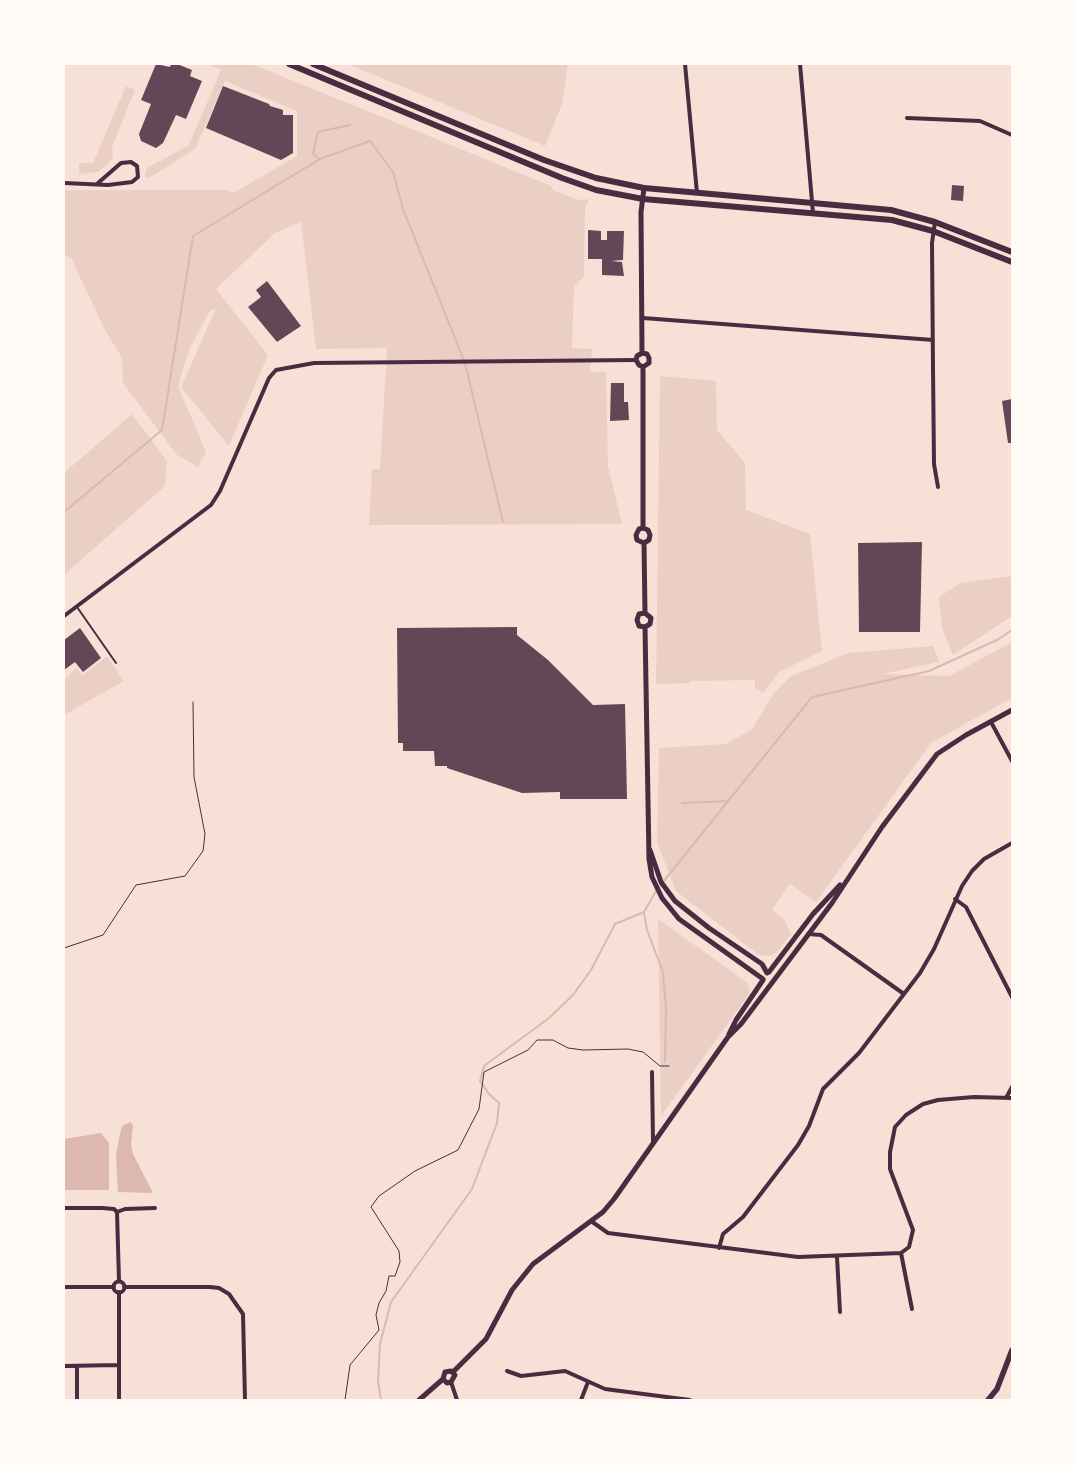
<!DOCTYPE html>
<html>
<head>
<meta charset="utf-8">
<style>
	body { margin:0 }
	#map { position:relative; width:1076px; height:1464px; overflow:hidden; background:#f7e1d7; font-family:"Golos Text",sans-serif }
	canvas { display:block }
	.frame { position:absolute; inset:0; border:65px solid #fffaf5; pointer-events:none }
</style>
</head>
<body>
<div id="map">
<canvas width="1076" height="1464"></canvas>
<div class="frame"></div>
</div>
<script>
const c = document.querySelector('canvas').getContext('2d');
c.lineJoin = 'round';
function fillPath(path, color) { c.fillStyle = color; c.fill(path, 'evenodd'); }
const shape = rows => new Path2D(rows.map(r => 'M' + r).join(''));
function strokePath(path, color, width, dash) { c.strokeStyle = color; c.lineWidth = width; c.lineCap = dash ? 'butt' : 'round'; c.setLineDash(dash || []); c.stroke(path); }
fillPath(shape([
	[207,64,252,64,549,185,555,191,579,200,589,199,585,209,584,276,574,287,572,348,592,349,590,372,606,372,608,466,622,524,369,525,372,469,380,469,387,348,316,349,301,222,275,233,216,289,268,355,229,446,181,387,216,308,209,312,189,350,178,386,206,452,198,467,177,455,123,383,122,358,105,330,71,258,64,254,64,190,227,190,233,193,297,156,297,111,225,81,195,149,149,178,145,176,147,168,189,145,221,70],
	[348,64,568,64,562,104,545,146],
	[126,86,135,90,112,147,113,157,108,164,98,172,79,174,79,163,93,163],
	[660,376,716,381,717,430,745,463,746,510,810,534,822,651,779,672,763,693,755,688,755,680,690,681,690,683,656,684],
	[132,414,167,461,165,486,64,575,64,473],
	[1012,576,1012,616,953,655,942,628,939,597,960,583],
	[1012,642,1012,698,931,743,816,902,790,884,772,910,784,919,791,934,776,953,771,956,759,955,676,891,657,842,659,748,726,744,752,729,774,693,791,676,848,653,933,646,939,662,882,674,949,676],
	[107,656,124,681,64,715,64,680,76,668,83,675],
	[658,919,748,983,750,993,661,1116]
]), '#ebcfc5');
fillPath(shape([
	[130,1122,133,1125,131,1145,133,1154,153,1193,118,1192,116,1156,119,1138,122,1126],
	[101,1133,109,1143,109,1190,64,1190,64,1139]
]), '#dcb8b0');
strokePath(shape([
	[319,159,313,154,318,132,350,125],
	[64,512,162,430,193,236,320,159,370,141,393,172,403,209,465,363,503,522],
	[682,803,728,801],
	[659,887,812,697,929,671,997,640,1012,630],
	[644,913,647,930,663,972,666,1009,665,1062],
	[381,1400,378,1381,380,1344,391,1302,472,1189,497,1123,499,1103,489,1094,480,1081,484,1066,549,1018,573,995,591,970,615,924,644,912,656,891]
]), '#dcb8b0', 2);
fillPath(shape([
	[156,64,170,67,171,64,177,64,192,70,190,76,202,81,186,119,176,115,163,143,156,148,141,141,139,134,151,104,141,100],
	[223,86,269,104,270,106,283,110,283,115,293,115,293,153,281,160,206,128],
	[952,185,964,186,963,201,951,200],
	[588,230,601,231,601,240,607,240,607,231,624,231,623,260,611,261,622,262,624,276,602,275,602,259,588,259],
	[267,281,301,326,277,342,248,307,261,297,256,290],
	[611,383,624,383,624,402,628,402,629,420,610,421],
	[1012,399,1012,443,1008,443,1002,401],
	[922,542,920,632,859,632,858,543],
	[517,627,517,635,548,660,593,705,625,704,627,799,560,799,560,792,522,793,447,768,447,766,435,766,434,751,403,751,403,743,398,743,397,628],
	[80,628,101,658,83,672,75,662,64,670,64,640]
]), '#644757');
strokePath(shape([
	[64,948,103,935,136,885,185,876,203,851,205,834,194,777,193,702],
	[345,1400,350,1365,379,1330,376,1315,379,1303,386,1291,389,1276,395,1276,400,1262,399,1251,371,1207,379,1196,415,1171,458,1150,479,1109,484,1072,528,1050,537,1040,553,1040,568,1048,583,1050,628,1049,643,1052,660,1066,669,1066]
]), '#4a2c40', 1);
strokePath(shape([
	[77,607,116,663]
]), '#4a2c40', 2);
strokePath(shape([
	[685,64,697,193],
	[800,64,813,213],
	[907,118,980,121,1012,135],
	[64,183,108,185,132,182,138,177,137,166,131,162,121,163,98,183],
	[935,222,932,243,933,368,934,464,938,487],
	[643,318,933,340],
	[64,616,211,505,220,491,269,378,276,370,314,363,636,360],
	[991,722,1012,761],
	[955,899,966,907,1012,997],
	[808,934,821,935,904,994],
	[652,1072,653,1142],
	[1006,1098,1012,1087],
	[64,1208,102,1208,114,1209,117,1212],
	[117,1212,119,1281],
	[117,1212,125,1209,155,1208],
	[591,1221,608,1233,798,1257,901,1253,909,1247,913,1230,890,1169,890,1152,895,1127,906,1115,923,1104,938,1100,974,1097,1012,1098],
	[719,1248,723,1234,743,1217,798,1145,809,1126,823,1089,859,1053,920,973,934,949,962,886,972,871,984,859,1012,843],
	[901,1253,912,1309],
	[837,1257,840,1312],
	'113.5 1287a5.5 5.5 0 1 1 11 0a5.5 5.5 0 1 1-11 0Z',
	[64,1287,114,1287],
	[124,1287,210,1287,219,1288,229,1294,243,1314,245,1400],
	[64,1366,118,1365],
	[507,1371,521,1376,565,1371,605,1389,690,1400],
	[451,1382,457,1400],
	[77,1400,77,1366],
	[119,1400,119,1292],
	[581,1400,588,1382]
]), '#4a2c40', 4);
strokePath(shape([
	[642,353,641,212,644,188],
	[642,353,637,356,636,360,639,365,643,367],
	[642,353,647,354,649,358,649,363,643,367],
	[643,367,643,528],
	[643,528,639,529,636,535,637,540,644,543],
	[643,528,648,530,650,535,649,540,644,543],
	[644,543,645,613],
	[645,613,639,614,637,620,639,626,645,627],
	[645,613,651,618,650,624,645,627],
	[645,627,649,859,652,877,662,898,679,919,763,979],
	[650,850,661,882,675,901,709,928,762,964,767,973],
	[769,972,813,914,840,885],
	[729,1034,736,1020,763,980],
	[453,1372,486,1339,512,1290,533,1264,603,1212,614,1199,728,1037,741,1024,832,903,882,827,937,754,966,735,1012,710],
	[419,1400,443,1379,445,1372,451,1371,455,1375,451,1382,447,1383,443,1379]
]), '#4a2c40', 5);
strokePath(shape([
	[988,1400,997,1389,1012,1350]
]), '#4a2c40', 5.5);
strokePath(shape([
	[289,64,562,178,596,190,643,199,892,220,933,231,1012,262],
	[313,64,544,160,596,178,644,188,891,210,935,222,1012,252]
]), '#4a2c40', 6);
</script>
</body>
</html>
